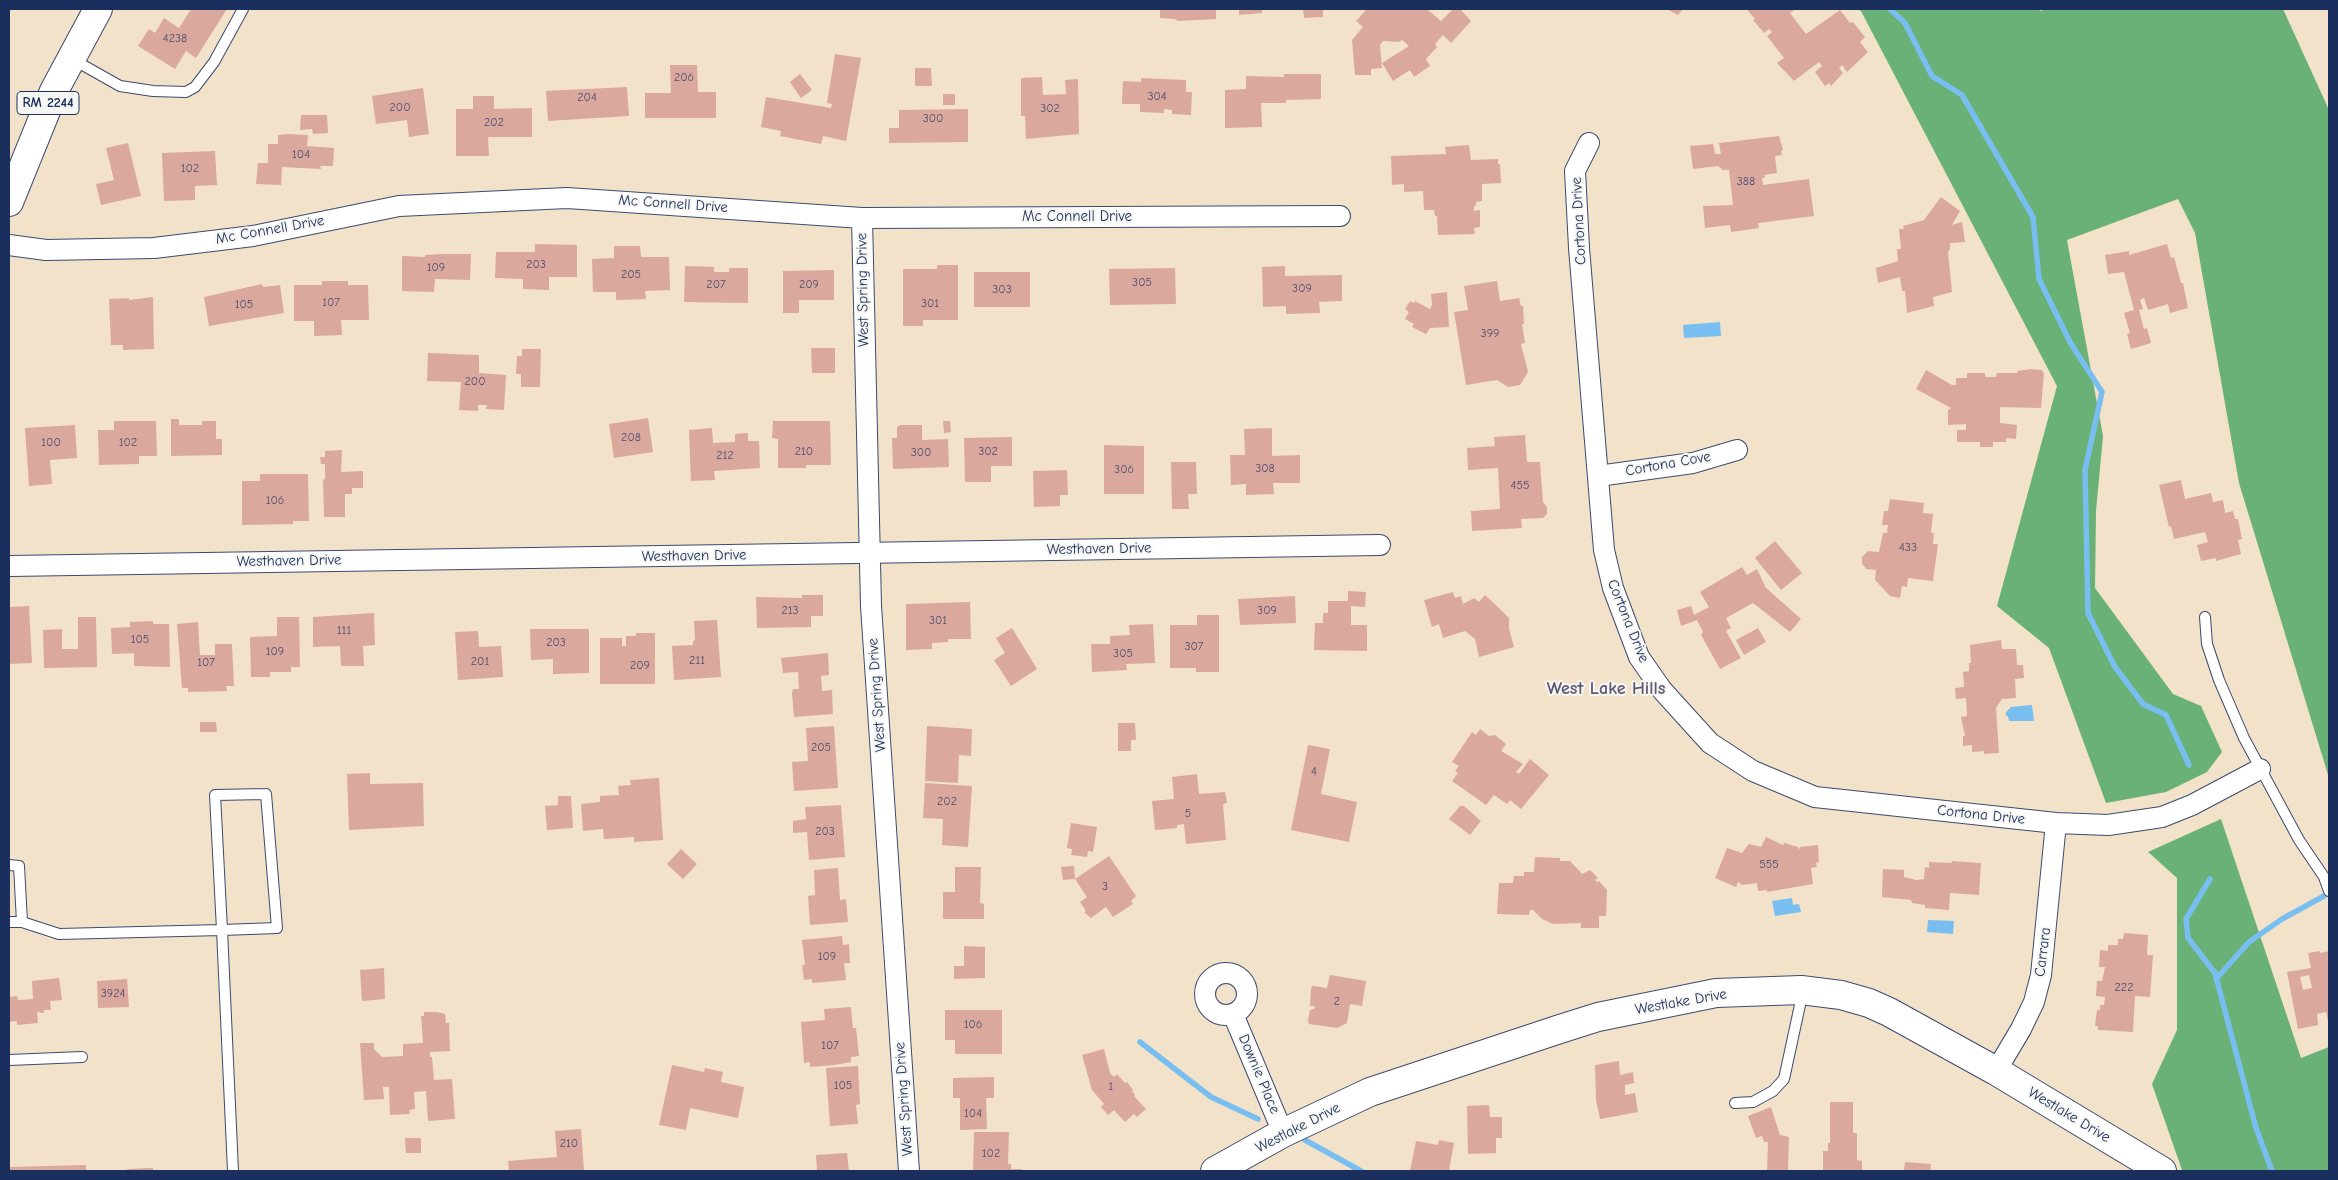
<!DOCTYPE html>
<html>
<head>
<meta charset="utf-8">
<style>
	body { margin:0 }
	#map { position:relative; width:2338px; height:1180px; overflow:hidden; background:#f2e2c9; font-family:"Comic Neue",sans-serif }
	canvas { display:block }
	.frame { position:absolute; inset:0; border:10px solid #1b2f5e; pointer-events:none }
</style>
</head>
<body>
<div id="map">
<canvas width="2338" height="1180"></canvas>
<div class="frame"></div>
</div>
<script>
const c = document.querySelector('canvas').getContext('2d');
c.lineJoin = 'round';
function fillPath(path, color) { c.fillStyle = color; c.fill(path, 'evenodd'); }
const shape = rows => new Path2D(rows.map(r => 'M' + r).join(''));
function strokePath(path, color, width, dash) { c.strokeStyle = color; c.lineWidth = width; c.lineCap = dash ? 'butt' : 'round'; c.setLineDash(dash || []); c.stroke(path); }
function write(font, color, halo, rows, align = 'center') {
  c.font = font + ' "Comic Neue",sans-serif'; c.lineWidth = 4; c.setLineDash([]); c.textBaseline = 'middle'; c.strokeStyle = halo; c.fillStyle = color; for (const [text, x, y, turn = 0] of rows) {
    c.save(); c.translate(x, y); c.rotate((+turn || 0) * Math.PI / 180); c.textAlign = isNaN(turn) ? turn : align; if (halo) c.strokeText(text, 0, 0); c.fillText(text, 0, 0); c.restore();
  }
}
fillPath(shape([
	[1857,9,2038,9,2041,11,2045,9,2283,9,2329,110,2329,778,2239,483,2195,233,2178,199,2067,240,2103,436,2096,511,2095,588,2173,694,2201,706,2222,752,2207,772,2166,792,2106,803,2049,648,1997,606,2057,386,1861,11],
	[2221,819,2301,1058,2329,1047,2329,1171,2182,1170,2152,1084,2177,1030,2177,878,2148,852]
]), '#6ab177');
fillPath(shape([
	[1720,322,1721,336,1684,338,1683,325],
	[2032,705,2034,721,2009,721,2008,716,2006,716,2006,712,2011,707],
	[1792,898,1793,905,1799,904,1801,912,1775,916,1772,901],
	[1928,920,1954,921,1953,934,1927,932]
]), '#79bef0');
strokePath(shape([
	[1890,9,1905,23,1932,76,1962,95,2033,217,2039,279,2070,342,2102,392,2085,470,2088,613,2115,667,2143,704,2166,715,2189,765],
	[2210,879,2186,919,2188,938,2215,973,2256,1128,2272,1171],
	[2216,979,2249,942,2282,919,2324,896],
	[1140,1042,1211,1097,1258,1119],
	[1305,1140,1361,1171]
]), '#79bef0', 5.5);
fillPath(shape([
	[191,9,227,9,196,58,186,51,175,69,138,46,149,29,155,33,164,18,179,28],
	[1160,9,1216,9,1216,19,1178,21,1175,19,1160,18],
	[1239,9,1262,9,1262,13,1239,15],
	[1303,9,1323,9,1323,17,1304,18],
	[1367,9,1427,9,1441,21,1453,9,1460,9,1471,21,1451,43,1443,35,1435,44,1437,47,1426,59,1430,66,1414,77,1410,70,1393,81,1382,63,1409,46,1402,40,1399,42,1383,41,1380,45,1382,68,1371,69,1371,75,1355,75,1352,40,1363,27,1356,21],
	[1666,9,1683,9,1678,15],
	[1751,9,1796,9,1790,13,1806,34,1840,10,1850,23,1853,22,1865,37,1860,42,1868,52,1847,72,1842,65,1839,68,1843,73,1831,86,1829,83,1825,86,1815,72,1822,66,1819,62,1794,81,1777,63,1784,58,1767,36,1772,32,1769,29,1764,33,1753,20,1755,19,1748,11],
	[835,54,861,58,846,141,823,136,821,144,780,136,781,131,761,127,766,97,831,108,832,104,827,103],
	[670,65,697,65,698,92,716,92,716,118,645,118,645,93,671,93],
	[915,68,931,68,932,86,915,86],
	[800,74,812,90,801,98,790,82],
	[1284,74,1321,74,1321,99,1286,100,1286,103,1261,103,1262,127,1225,128,1225,90,1246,89,1246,76,1284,77],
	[1042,77,1043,95,1066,94,1065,80,1078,79,1079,134,1026,139,1025,116,1021,116,1021,78],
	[1141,78,1186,80,1186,92,1192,92,1191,115,1172,114,1172,110,1164,109,1164,113,1140,112,1140,104,1122,104,1123,81,1141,82],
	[627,87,629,116,548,121,546,91],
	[423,88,429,134,409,137,407,120,376,124,372,96],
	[943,94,955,94,955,105,943,105],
	[473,96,494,96,494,109,532,108,532,137,488,137,489,156,456,156,456,109,473,109],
	[968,109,968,142,889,143,889,128,899,128,899,110],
	[301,115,327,115,328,133,313,134,312,129,300,130],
	[288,134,308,135,307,146,334,148,333,166,320,166,321,169,282,167,281,185,256,184,258,163,268,163,268,144,278,144,278,135],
	[1779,136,1783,150,1781,151,1782,155,1775,156,1777,173,1764,175,1765,178,1762,178,1763,185,1809,179,1814,216,1758,223,1759,228,1731,232,1730,225,1705,228,1703,206,1733,205,1729,170,1723,170,1718,166,1693,169,1690,146,1713,144,1715,154,1721,154,1719,143],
	[128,143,141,196,101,205,96,184,114,180,106,148],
	[1469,145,1471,160,1498,159,1498,164,1500,164,1501,183,1482,184,1482,201,1476,202,1476,206,1474,206,1474,211,1480,210,1480,227,1474,228,1475,234,1438,235,1437,216,1435,216,1434,210,1424,210,1423,191,1404,192,1404,184,1392,185,1391,156,1446,154,1445,147],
	[215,151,217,185,195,186,195,200,164,201,162,153],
	[1941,197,1960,211,1952,225,1962,222,1965,242,1950,243,1950,249,1948,252,1952,292,1933,297,1934,306,1907,313,1905,291,1902,291,1900,277,1878,283,1876,268,1898,261,1897,249,1901,249,1899,229,1904,229,1903,226,1924,220],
	[535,244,577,245,577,277,549,277,549,290,523,289,523,279,495,278,496,252,535,252],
	[2167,244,2171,258,2174,257,2181,283,2183,283,2188,308,2170,313,2168,304,2148,310,2144,298,2140,300,2143,309,2139,310,2144,329,2147,328,2151,343,2131,349,2127,334,2130,333,2124,313,2134,310,2124,272,2108,274,2105,255,2129,251,2129,255],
	[614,246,640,246,641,257,669,257,670,290,645,291,646,299,616,300,616,292,593,292,592,259,614,258],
	[441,254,471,254,470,280,435,279,434,292,402,291,402,256,425,257,425,255],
	[937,265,958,265,958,320,923,320,923,326,903,326,903,269,937,269],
	[685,266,714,267,714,272,729,272,729,268,748,268,748,303,684,302],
	[1285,266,1285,276,1342,275,1342,301,1319,302,1320,313,1286,314,1286,306,1263,307,1262,267],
	[1175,268,1176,304,1110,305,1109,269],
	[834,270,834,300,799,300,799,313,783,313,783,271],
	[974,272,1030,272,1030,307,974,307],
	[322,281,348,281,348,285,368,285,369,320,341,320,342,335,314,336,314,321,294,321,294,285,322,285],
	[1497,281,1500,301,1519,298,1521,306,1523,306,1524,324,1522,324,1525,343,1521,344,1528,372,1520,385,1508,387,1497,380,1466,385,1454,312,1468,310,1464,286],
	[262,284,263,287,280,285,284,313,209,326,204,297],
	[1447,292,1449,327,1430,328,1426,334,1412,327,1414,324,1405,319,1409,312,1405,309,1410,301,1414,303,1415,301,1430,309,1432,305,1431,294],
	[153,297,154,349,123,350,123,345,111,345,109,299,129,298,129,300],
	[811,348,835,348,835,373,812,373],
	[522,349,541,349,540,387,521,387,521,374,516,374,517,356,522,356],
	[428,353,479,355,479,373,506,375,504,410,486,409,487,405,478,405,478,411,459,410,461,382,427,381],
	[2031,369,2042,370,2044,374,2041,408,2000,407,2000,423,2017,425,2016,439,2006,438,2006,442,1993,442,1993,447,1980,447,1980,442,1957,442,1957,430,1966,430,1966,424,1948,425,1948,410,1951,408,1916,389,1926,370,1952,385,1956,385,1956,378,1967,378,1967,373,1985,373,1985,377,1996,377,1997,373,2018,373,2017,371],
	[648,418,653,452,614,458,609,424],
	[171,419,179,419,179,425,202,425,202,421,216,421,216,439,222,439,222,455,171,456],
	[114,421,156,421,157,456,139,456,139,464,99,465,98,430,114,430],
	[773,421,830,421,831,465,806,465,806,468,778,468,778,439,772,438],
	[943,421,950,421,951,432,944,433],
	[75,425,77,458,50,460,52,484,29,486,25,428],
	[900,425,922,425,922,440,948,439,949,467,893,469,892,438,897,438,897,427],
	[712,428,713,443,735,442,735,434,748,433,748,441,759,441,760,468,714,471,715,480,691,481,689,430],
	[1272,428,1272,456,1300,455,1300,483,1273,483,1274,494,1246,495,1246,484,1231,485,1230,455,1245,455,1244,429],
	[1525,435,1527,462,1540,462,1543,502,1547,507,1547,514,1543,518,1521,519,1522,528,1472,531,1471,511,1500,509,1498,468,1468,470,1467,448,1495,446,1494,437],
	[1012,437,1012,466,991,466,991,482,965,482,964,438],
	[1104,445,1144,446,1144,494,1104,494],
	[342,450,341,472,363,471,363,488,352,488,352,494,345,494,345,517,324,517,323,480,325,479,325,464,321,464,320,457,325,457,325,451],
	[1171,462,1196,462,1197,494,1188,494,1189,509,1172,509],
	[1067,470,1068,495,1060,495,1060,506,1034,507,1033,471],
	[260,474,308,474,309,521,293,521,293,524,242,525,242,481,260,481],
	[2181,480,2185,499,2211,493,2213,502,2223,500,2225,513,2233,511,2235,519,2238,519,2242,539,2238,540,2241,554,2216,561,2216,558,2201,561,2197,545,2208,542,2205,532,2174,539,2171,526,2169,527,2159,485],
	[1890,499,1924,503,1923,513,1933,514,1931,533,1934,533,1933,544,1938,544,1933,581,1908,578,1907,587,1902,586,1900,598,1890,596,1875,580,1876,570,1866,569,1862,563,1862,557,1868,551,1879,552,1883,533,1887,533,1888,525,1882,525,1884,511,1888,511],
	[1775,541,1802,573,1781,590,1755,558],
	[1742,567,1747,575,1757,569,1765,586,1764,586,1801,619,1790,632,1753,603,1726,618,1731,628,1726,631,1741,658,1720,669,1701,635,1703,632,1697,620,1681,626,1677,610,1691,606,1694,615,1709,607,1700,592],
	[1348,591,1366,592,1365,607,1351,606,1351,625,1367,625,1367,651,1314,650,1315,623,1323,623,1323,613,1328,613,1328,601,1348,601],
	[1453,592,1455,598,1461,596,1463,604,1474,598,1479,602,1485,595,1499,608,1509,618,1509,629,1514,647,1479,657,1475,639,1465,631,1443,638,1439,624,1432,627,1424,600],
	[802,595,823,595,823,616,811,616,811,627,757,628,756,597,802,598],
	[1295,596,1296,623,1240,625,1238,599],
	[970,602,971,639,948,639,948,642,932,643,932,649,906,650,906,604],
	[29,606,32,663,9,664,9,607],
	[374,613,375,645,363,646,364,666,341,666,340,646,313,647,313,617],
	[1197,615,1219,615,1219,672,1196,672,1196,668,1170,668,1170,625,1197,625],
	[78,617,96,617,97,667,44,668,43,630,62,629,62,649,78,649],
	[277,617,299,617,300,667,291,667,291,672,270,672,270,677,251,677,250,637,277,636],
	[717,620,721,677,674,680,672,646,693,645,693,641,695,640,694,621],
	[153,621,153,624,169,624,170,667,134,666,134,653,112,654,111,628,130,627,130,622],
	[198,622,200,655,215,655,215,644,232,644,234,686,226,686,227,691,188,692,188,688,182,688,177,624],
	[1153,624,1155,663,1126,664,1127,670,1092,672,1091,644,1110,644,1110,636,1130,635,1129,625],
	[1012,628,1037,669,1011,686,994,660,1005,653,996,638],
	[1758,628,1766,642,1744,655,1736,640],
	[530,629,589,629,589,673,553,674,553,659,531,660],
	[478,631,479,647,501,646,503,677,458,680,455,632],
	[636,633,655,633,655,684,600,684,600,638,622,638,622,646,626,646,626,636,636,636],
	[2001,640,2002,649,2016,649,2017,665,2023,665,2024,678,2015,679,2016,698,2002,699,1996,708,1999,753,1984,754,1984,751,1972,752,1972,745,1963,746,1963,736,1965,736,1961,717,1967,716,1966,698,1956,699,1955,688,1964,687,1963,672,1969,671,1969,663,1971,663,1970,645],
	[828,653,829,675,821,676,822,691,832,690,833,714,794,717,792,693,793,689,799,689,798,672,783,673,781,658],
	[200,722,216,722,217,732,200,732],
	[1118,723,1135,723,1136,740,1131,740,1131,751,1118,751],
	[834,726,838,788,794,791,792,762,808,761,806,728],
	[927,726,972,729,971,756,959,755,958,783,925,781],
	[1480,729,1489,736,1495,735,1506,744,1501,751,1523,764,1516,772,1519,774,1530,759,1549,775,1521,809,1510,800,1507,804,1494,795,1486,805,1452,781,1458,773,1455,771,1459,766,1452,762,1472,732,1476,735],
	[1308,745,1330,749,1321,794,1357,802,1349,842,1291,830],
	[370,773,370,784,423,783,424,826,349,830,347,774],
	[1197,774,1199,794,1225,792,1227,803,1223,804,1226,840,1186,844,1184,824,1177,825,1177,828,1155,830,1152,801,1174,799,1172,777],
	[659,778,663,840,634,842,634,837,604,839,603,829,583,831,581,804,600,802,600,796,619,795,618,786,631,785,630,780],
	[925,783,972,786,968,847,942,845,943,819,923,818],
	[558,796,571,796,573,828,547,830,545,806,558,805],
	[841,805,845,857,809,860,807,832,793,833,793,821,806,819,805,807],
	[1460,806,1464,806,1481,821,1470,835,1449,819],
	[1071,823,1097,827,1093,852,1088,851,1087,857,1071,855,1072,849,1067,848],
	[1766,837,1783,845,1784,843,1798,847,1799,850,1800,847,1818,845,1819,862,1816,863,1817,867,1811,868,1813,884,1767,892,1767,890,1758,891,1757,883,1742,885,1738,882,1736,887,1715,878,1727,848,1742,853,1749,844,1761,847],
	[681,849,697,864,683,879,667,864],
	[1109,856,1136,896,1131,901,1133,904,1113,917,1106,907,1091,918,1084,912,1086,911,1080,902,1087,897,1075,879],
	[1535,857,1560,858,1560,861,1570,861,1582,874,1590,870,1598,878,1595,880,1597,882,1599,881,1607,890,1606,916,1599,916,1599,928,1581,928,1581,923,1553,924,1542,919,1533,910,1530,910,1529,915,1497,914,1499,883,1513,883,1514,876,1524,876,1524,872,1534,872],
	[1952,861,1981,863,1979,895,1950,893,1949,910,1925,908,1925,905,1912,903,1911,900,1882,897,1883,869,1904,870,1904,877,1916,880,1924,879,1925,867,1929,868,1929,862,1952,863],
	[1074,866,1075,879,1063,880,1061,867],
	[955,867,981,867,980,903,984,904,984,919,943,919,943,892,955,892],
	[838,868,840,900,846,899,848,922,810,925,808,896,815,895,814,870],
	[2124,933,2148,935,2147,955,2153,955,2150,997,2135,996,2133,1032,2098,1030,2098,1026,2095,1026,2097,1010,2100,1010,2100,1005,2104,1005,2105,997,2096,996,2097,981,2102,981,2104,972,2105,967,2099,967,2100,950,2108,951,2108,945,2118,945,2118,939,2123,939],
	[842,936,843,945,849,944,850,963,844,963,846,980,812,983,812,979,804,980,802,965,805,965,802,940],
	[964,946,985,947,985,978,954,979,954,966,964,966],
	[2320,951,2320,953,2329,951,2329,1025,2326,1012,2317,1014,2318,1025,2298,1029,2287,972,2311,968,2308,953],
	[2309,975,2312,988,2303,990,2300,977],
	[384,968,385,999,362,1001,360,970],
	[1330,975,1366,981,1362,1006,1350,1004,1347,1023,1337,1028,1309,1024,1308,1021,1310,1010,1314,1009,1315,1006,1310,1006,1311,988,1313,986,1327,988],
	[59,978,62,1000,50,1001,51,1010,44,1010,44,1013,37,1012,38,1023,17,1025,17,1021,9,1022,9,997,17,996,18,1000,33,999,32,981],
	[127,979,129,1007,98,1008,97,981],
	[851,1007,853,1028,856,1028,859,1056,851,1057,851,1062,835,1065,810,1067,810,1062,804,1063,801,1022,825,1020,824,1009],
	[945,1010,1002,1010,1002,1054,955,1054,955,1040,945,1040],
	[424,1012,437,1012,445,1014,446,1023,449,1023,450,1051,430,1052,430,1057,432,1057,434,1080,452,1079,455,1119,428,1121,426,1091,414,1092,415,1109,409,1110,410,1114,390,1115,389,1087,383,1087,384,1099,364,1100,360,1043,374,1043,374,1049,382,1057,403,1056,403,1044,423,1043,421,1016,424,1016],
	[1104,1049,1110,1073,1114,1077,1117,1074,1125,1083,1127,1082,1133,1090,1132,1091,1135,1095,1134,1096,1146,1109,1137,1117,1134,1114,1125,1122,1114,1110,1108,1115,1101,1107,1104,1104,1092,1090,1082,1055],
	[1619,1061,1620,1075,1633,1072,1634,1083,1625,1085,1625,1095,1635,1093,1638,1112,1600,1119,1596,1100,1595,1065],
	[672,1065,704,1072,705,1068,723,1072,721,1082,744,1087,738,1118,690,1108,686,1130,659,1125],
	[858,1066,860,1104,856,1105,858,1124,830,1126,826,1068],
	[994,1077,994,1098,986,1098,987,1129,960,1130,960,1098,953,1098,953,1078],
	[1830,1102,1853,1102,1853,1133,1857,1133,1857,1160,1862,1161,1862,1171,1823,1171,1823,1151,1828,1151,1828,1143,1830,1143],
	[1489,1105,1490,1117,1502,1117,1502,1138,1496,1138,1496,1153,1468,1154,1467,1106],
	[1771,1107,1780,1135,1789,1137,1788,1171,1767,1171,1768,1142,1764,1142,1762,1136,1756,1138,1748,1116],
	[581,1129,584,1171,509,1171,508,1161,557,1157,555,1131],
	[974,1132,1009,1132,1008,1164,1011,1164,1011,1169,1022,1169,1022,1171,973,1171],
	[405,1138,421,1138,421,1153,406,1153],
	[1439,1140,1454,1143,1449,1171,1410,1171,1416,1141,1438,1145],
	[847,1153,849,1171,817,1171,816,1155],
	[1905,1162,1931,1164,1930,1171,1904,1171],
	[86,1165,86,1171,9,1171,9,1167],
	[150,1168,153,1168,153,1171,128,1171,127,1169]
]), '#dba89e');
const lane = shape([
	[72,59,120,86,153,91,186,92,195,87,214,62,243,9],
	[2205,617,2207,644,2219,680,2244,738,2299,840,2324,877,2329,891],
	[266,794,277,928,222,930,215,795,266,794],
	[9,865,19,866,22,922,9,922],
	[22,922,59,934,222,930,233,1171],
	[9,1060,82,1057],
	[1735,1103,1753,1102,1773,1091,1784,1079,1803,991]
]);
const street = shape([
	[1589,143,1575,171,1579,248,1604,550,1613,588,1639,657,1662,690,1710,743,1753,771,1815,797,2056,823,2108,825,2162,817,2192,805,2260,769],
	[862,218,871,606,909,1171],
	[9,245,46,250,154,248,253,236,399,206,567,198,862,218,1340,216],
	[1598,476,1693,463,1737,450],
	[9,566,1380,545],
	'1205 994a21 21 0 1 1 42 0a21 21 0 1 1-42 0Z',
	[1233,1014,1283,1133],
	[1996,1071,2021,1029,2034,1002,2041,975,2056,823]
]);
const secondary = shape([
	[1215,1171,1283,1133,1370,1092,1560,1029,1598,1017,1716,993,1801,990,1841,995,1869,1003,1889,1012,1996,1071,2162,1171]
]);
const primary = shape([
	[9,202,54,91,98,9]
]);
strokePath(lane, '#3b4a6e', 12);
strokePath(street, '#3b4a6e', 22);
strokePath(secondary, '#3b4a6e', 30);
strokePath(primary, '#3b4a6e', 30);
strokePath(lane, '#fff', 10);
strokePath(street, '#fff', 20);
strokePath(secondary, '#fff', 28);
strokePath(primary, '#fff', 28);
write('12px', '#4b4d6e', null, [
	["4238",175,39],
	["206",684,78],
	["304",1157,97],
	["204",587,98],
	["200",400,108],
	["302",1050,109],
	["300",933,119],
	["202",494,123],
	["104",301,155],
	["102",190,169],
	["388",1746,182],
	["203",536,265],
	["109",436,268],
	["205",631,275],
	["305",1142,283],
	["207",716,285],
	["209",809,285],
	["309",1302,289],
	["303",1002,290],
	["107",331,303],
	["301",930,304],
	["105",244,305],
	["399",1490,334],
	["200",475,382],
	["208",631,438],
	["100",51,443],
	["102",128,443],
	["210",804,452],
	["302",988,452],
	["300",921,453],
	["212",725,456],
	["308",1265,469],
	["306",1124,470],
	["455",1520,486],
	["106",275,501],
	["433",1908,548],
	["213",790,611],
	["309",1267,611],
	["301",938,621],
	["111",344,631],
	["105",140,640],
	["203",556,643],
	["307",1194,647],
	["109",275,652],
	["305",1123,654],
	["211",697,661],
	["201",480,662],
	["107",206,663],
	["209",640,666],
	["205",821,748],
	["4",1314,772],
	["202",947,802],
	["5",1188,814],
	["203",825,832],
	["555",1769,865],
	["3",1105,887],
	["109",827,957],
	["222",2124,988],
	["3924",113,994],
	["2",1337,1002],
	["106",973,1025],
	["107",830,1046],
	["105",843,1086],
	["1",1111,1087],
	["104",973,1114],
	["210",569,1144],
	["102",991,1154]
]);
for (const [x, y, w] of [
	[48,103,62]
]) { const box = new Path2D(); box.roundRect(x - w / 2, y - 11.5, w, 23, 4); c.fillStyle = '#f6f6f2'; c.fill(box); strokePath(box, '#1b2f5e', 1); }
write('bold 14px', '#1b2f5e', null, [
	["RM 2244",48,103]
]);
write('15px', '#1b2f5e', '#f6f6f2', [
	["Mc Connell Drive",673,204,4],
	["Mc Connell Drive",1077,217],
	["Cortona Drive",1579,221,-93],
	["Mc Connell Drive",270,230,-10],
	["West Spring Drive",863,290,-91],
	["Cortona Cove",1668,464,-10],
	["Westhaven Drive",1099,549,-1],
	["Westhaven Drive",694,556,-1],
	["Westhaven Drive",289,561,-1],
	["Cortona Drive",1628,621,68],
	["West Spring Drive",877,695,-94],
	["Cortona Drive",1981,815,6],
	["Carrara",2043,952,-83],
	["Westlake Drive",1681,1002,-10],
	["Downie Place",1259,1074,67],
	["West Spring Drive",904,1099,-94],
	["Westlake Drive",2069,1115,31],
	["Westlake Drive",1298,1128,-27]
]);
write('bold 18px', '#5e5974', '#f6f6f2', [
	["West Lake Hills",1606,689]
]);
</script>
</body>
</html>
